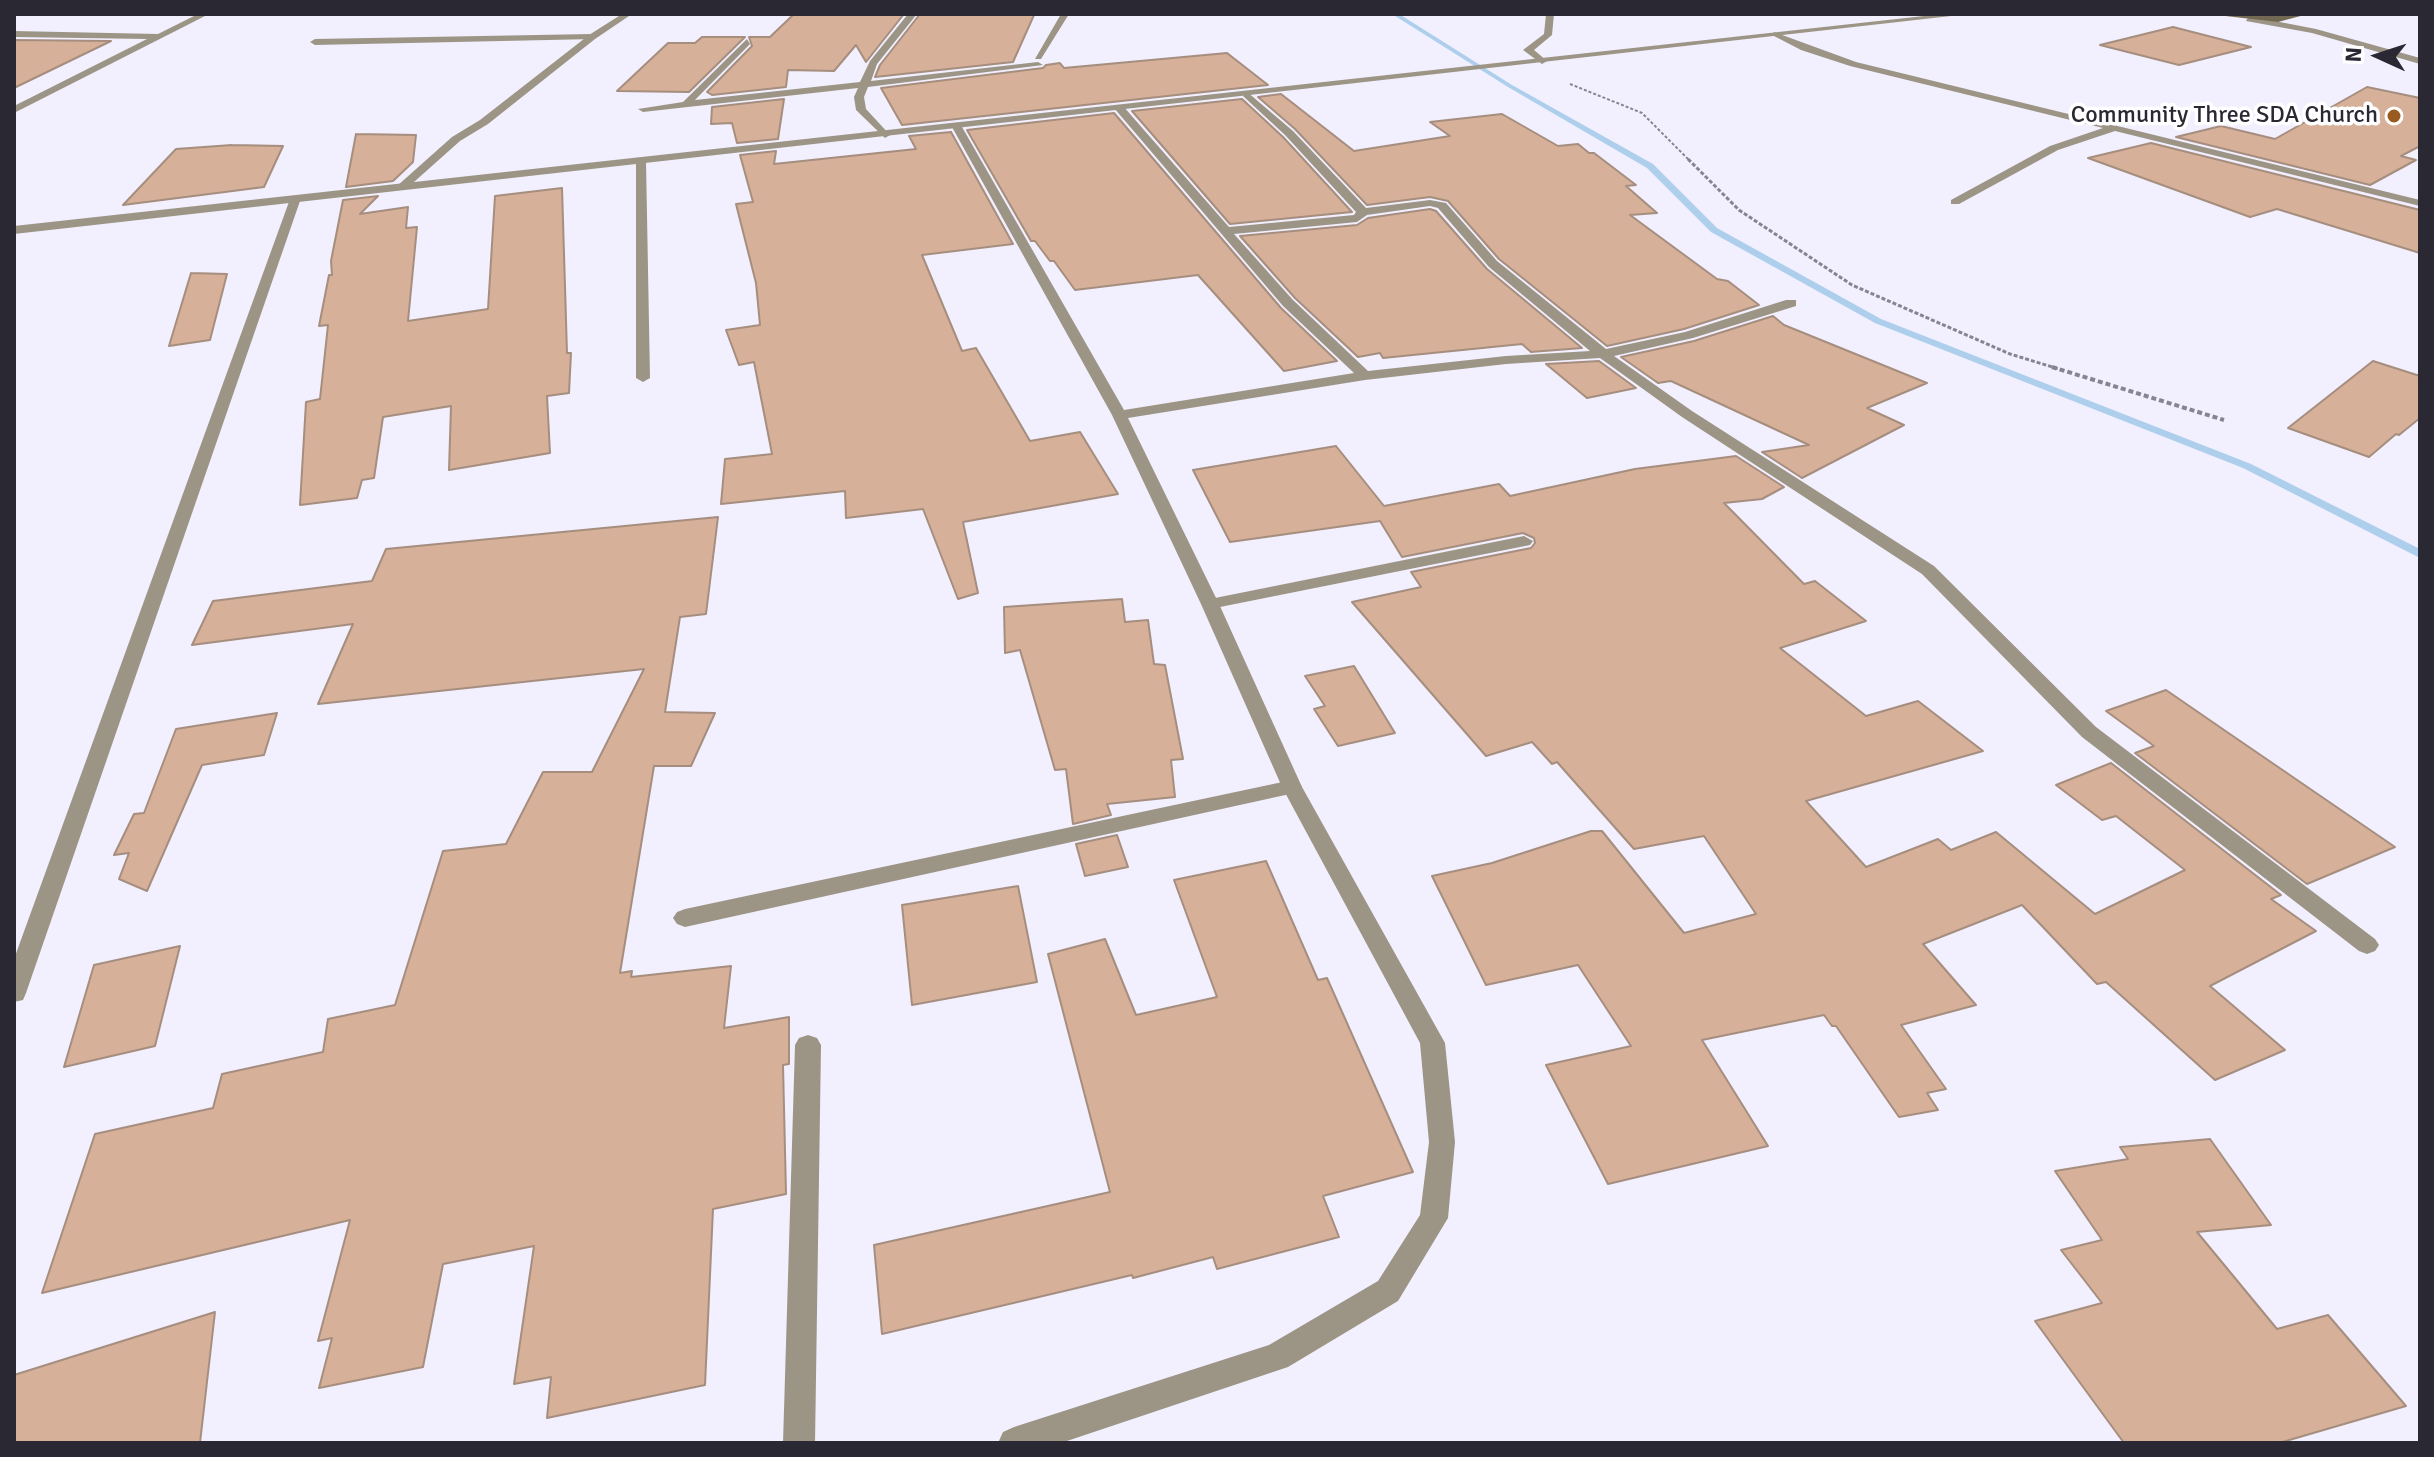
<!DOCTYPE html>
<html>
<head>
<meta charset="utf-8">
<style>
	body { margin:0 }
	#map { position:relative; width:2434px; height:1457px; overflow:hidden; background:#f2efff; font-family:Signika,sans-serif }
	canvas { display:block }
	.frame { position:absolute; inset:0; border:16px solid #2a2832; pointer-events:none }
	.north { position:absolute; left:2338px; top:16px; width:80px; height:80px; -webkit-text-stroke:6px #fff; paint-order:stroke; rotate:273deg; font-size:22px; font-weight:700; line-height:32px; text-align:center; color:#2a2832 }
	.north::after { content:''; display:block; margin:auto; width:28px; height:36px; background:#2a2832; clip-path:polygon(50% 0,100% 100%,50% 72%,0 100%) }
</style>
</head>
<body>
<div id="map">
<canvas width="2434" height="1457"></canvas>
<div class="frame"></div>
<div class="north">N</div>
</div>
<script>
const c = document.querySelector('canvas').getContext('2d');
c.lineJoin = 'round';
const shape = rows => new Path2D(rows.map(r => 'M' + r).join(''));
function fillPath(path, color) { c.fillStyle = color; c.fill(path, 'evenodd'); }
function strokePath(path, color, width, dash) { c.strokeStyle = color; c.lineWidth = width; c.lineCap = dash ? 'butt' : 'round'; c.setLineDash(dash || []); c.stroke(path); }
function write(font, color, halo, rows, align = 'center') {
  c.font = font + ' Signika,sans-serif'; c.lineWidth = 7; c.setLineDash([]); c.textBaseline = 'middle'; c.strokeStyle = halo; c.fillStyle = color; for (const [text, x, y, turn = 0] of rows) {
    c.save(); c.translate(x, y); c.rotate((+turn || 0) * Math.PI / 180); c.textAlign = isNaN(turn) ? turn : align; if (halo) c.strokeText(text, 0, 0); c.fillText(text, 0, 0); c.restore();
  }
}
fillPath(shape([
	[1392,14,1399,14,1512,85,1653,164,1717,228,1881,319,2251,464,2420,549,2420,558,2243,468,1875,323,1711,232,1647,168,1508,87,1392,14]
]), '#aecfec');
const building = shape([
	[794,14,904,14,866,62,856,45,834,71,788,70,786,87,712,95,707,92,752,46,749,37,770,37,794,14],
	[920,14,992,14,1034,15,1013,62,875,77,880,65,920,14],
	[2173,27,2251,47,2179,65,2100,45,2173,27],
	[702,37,745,37,689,92,617,91,668,43,695,43,702,37],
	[14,40,111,41,14,88,14,40],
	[1227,53,1268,85,902,125,881,88,1043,68,1046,65,1060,63,1064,68,1227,53],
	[2367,87,2420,98,2420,146,2401,156,2416,160,2370,185,2176,137,2221,126,2275,139,2367,87],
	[1281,94,1354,151,1450,136,1430,122,1502,114,1558,146,1578,144,1589,153,1594,153,1636,185,1626,186,1657,213,1630,215,1717,279,1728,281,1759,305,1684,329,1607,346,1499,259,1448,201,1430,197,1367,205,1295,129,1258,97,1281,94],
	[784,99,778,139,737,143,732,123,711,124,712,107,784,99],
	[1242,99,1283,137,1352,212,1230,224,1132,111,1242,99],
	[1114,113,1281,308,1337,361,1284,371,1198,275,1075,290,1054,261,1050,261,1035,241,1031,241,967,130,1114,113],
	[951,132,1013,244,922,255,962,351,976,348,1030,441,1080,432,1118,494,963,522,978,593,958,599,923,509,846,518,845,491,721,504,725,459,772,454,754,362,739,365,726,330,760,325,756,283,736,204,753,202,740,155,776,151,774,164,916,149,909,136,951,132],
	[356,134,416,135,413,162,393,181,346,187,356,134],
	[2151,143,2420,210,2420,253,2277,209,2250,217,2088,158,2151,143],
	[232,145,283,146,264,187,123,205,176,149,232,145],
	[562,188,567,353,571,353,569,393,547,396,550,453,449,470,451,406,383,417,374,478,362,480,357,498,300,505,306,402,320,399,328,325,319,326,329,275,332,275,331,261,343,200,378,196,360,214,408,207,406,228,417,227,408,321,488,309,495,196,562,188],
	[1430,209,1436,211,1487,269,1582,348,1531,352,1522,344,1383,358,1380,353,1358,357,1295,298,1240,236,1357,225,1368,218,1430,209],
	[191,273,227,274,210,340,169,346,191,273],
	[1773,316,1784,325,1927,383,1867,408,1904,425,1802,478,1762,452,1809,445,1671,381,1658,383,1621,357,1694,341,1773,316],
	[1599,361,1636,388,1587,398,1546,364,1599,361],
	[2373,361,2420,376,2420,418,2399,435,2396,434,2369,457,2288,428,2373,361],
	[1336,446,1384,506,1499,484,1510,496,1635,469,1736,456,1784,487,1762,499,1724,503,1804,584,1815,581,1866,621,1780,648,1866,716,1918,701,1983,751,1806,801,1866,867,1938,839,1951,850,1996,832,2095,914,2185,870,2116,816,2102,820,2056,785,2111,763,2281,895,2271,899,2316,931,2210,986,2285,1050,2215,1080,2106,982,2097,984,2022,905,1923,944,1976,1005,1901,1025,1946,1089,1927,1093,1938,1110,1899,1117,1836,1026,1832,1026,1824,1015,1702,1040,1768,1146,1608,1184,1546,1065,1631,1046,1578,965,1486,985,1432,876,1492,863,1591,831,1602,831,1684,933,1756,914,1704,836,1634,849,1557,762,1552,764,1532,742,1486,756,1352,602,1421,587,1411,572,1531,548,1535,543,1534,538,1523,533,1402,557,1380,521,1230,542,1193,470,1336,446],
	[718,517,706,614,680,617,665,712,715,713,691,766,654,766,620,973,632,971,631,977,731,966,724,1028,789,1017,789,1064,783,1065,786,1194,713,1209,705,1385,547,1418,551,1377,514,1384,534,1246,443,1264,423,1367,319,1388,332,1338,318,1341,350,1220,42,1293,95,1134,213,1108,222,1074,323,1052,328,1019,395,1005,443,851,506,844,543,772,592,772,644,669,318,704,353,624,192,645,213,601,372,581,386,549,718,517],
	[1122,599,1125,622,1148,620,1154,664,1165,665,1183,759,1171,760,1175,797,1107,804,1111,815,1073,824,1066,769,1055,770,1020,650,1005,653,1004,607,1122,599],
	[1354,666,1395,733,1338,746,1314,709,1325,706,1305,676,1354,666],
	[2166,690,2227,732,2395,847,2307,884,2135,753,2154,746,2106,711,2166,690],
	[277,713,264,755,202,765,147,891,119,879,129,853,114,855,134,814,144,813,176,729,277,713],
	[1117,835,1128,867,1085,876,1076,844,1117,835],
	[1266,861,1318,980,1327,978,1413,1172,1323,1196,1339,1237,1217,1269,1213,1257,1133,1278,1132,1275,882,1334,874,1245,1110,1192,1048,954,1105,939,1136,1015,1217,997,1174,880,1266,861],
	[1018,886,1037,982,912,1005,902,905,1018,886],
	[180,946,155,1046,64,1067,94,965,180,946],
	[2210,1139,2271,1225,2197,1232,2277,1329,2328,1315,2406,1406,2279,1443,2124,1443,2067,1365,2035,1321,2102,1303,2061,1250,2102,1240,2055,1171,2128,1159,2120,1147,2210,1139],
	[215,1312,200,1443,14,1443,14,1375,215,1312]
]);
fillPath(building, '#d6b099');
strokePath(building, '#a68e7f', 2);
strokePath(shape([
	[1570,84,1642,113,1690,161]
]), '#868491', 2, [3, 2]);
strokePath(shape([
	[1688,159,1739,210,1852,285,2010,354,2059,369]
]), '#868491', 3, [4, 2]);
strokePath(shape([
	[2052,367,2224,420]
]), '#868491', 4, [5, 3]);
fillPath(shape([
	[1546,14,1554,14,1552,35,1534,50,1547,61,1542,64,1523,50,1544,34,1546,14],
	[1774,32,1856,62,2420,200,2420,206,2115,131,2058,150,1959,204,1951,204,1951,200,2050,146,2103,128,1850,66,1801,50,1774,36,1774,32],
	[592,34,595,39,315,45,310,42,315,39,592,34],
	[1524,536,1533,541,1530,545,1210,609,1201,604,1210,599,1524,536],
	[1292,780,1299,782,1302,787,1299,792,685,927,677,924,673,918,677,912,685,909,1292,780],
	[808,1035,817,1038,821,1045,815,1443,783,1443,795,1045,799,1038,808,1035]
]), '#9c9585');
fillPath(shape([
	[198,14,209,14,14,113,14,106,147,39,14,37,14,31,158,34,198,14],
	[622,14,632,14,595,39,488,124,460,141,405,190,397,190,397,186,452,137,480,120,589,35,622,14],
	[908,14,917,14,877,64,871,81,1038,62,1043,65,868,87,864,97,866,109,890,135,885,138,856,110,854,97,858,88,643,112,638,109,683,102,747,39,750,44,695,100,860,82,870,61,908,14],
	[1061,14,1069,14,1041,59,1035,59,1061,14],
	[1246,91,1293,131,1366,208,1430,200,1446,203,1497,261,1606,349,1685,332,1786,300,1796,300,1796,306,1693,338,1614,356,1692,411,1934,566,2096,727,2375,939,2379,945,2375,951,2367,954,2359,951,2082,737,1922,574,1682,417,1600,358,1506,364,1365,380,1128,418,1219,604,1302,787,1445,1043,1455,1142,1448,1218,1398,1301,1288,1367,1061,1443,998,1443,1003,1432,1014,1427,1269,1345,1378,1281,1420,1215,1429,1142,1420,1043,1282,787,1201,604,1112,415,952,127,957,124,962,127,1124,410,1354,373,1283,306,1114,108,1123,106,1229,227,1354,215,1356,212,1285,135,1243,96,1246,91],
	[1430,206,1438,208,1489,267,1590,351,1506,356,1368,371,1293,300,1234,234,1357,222,1367,215,1430,206],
	[641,158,646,161,650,378,643,382,636,378,636,161,641,158],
	[290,199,300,201,26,993,23,1000,14,1002,14,959,290,199]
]), '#9c9585');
fillPath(shape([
	[1942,14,1969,14,14,234,14,226,1942,14],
	[2249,16,2316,29,2420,58,2420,64,2312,33,2246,21,2249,16]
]), '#9c9585');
fillPath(shape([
	[2208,14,2278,16,2308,14,2278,22,2208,14]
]), '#736952');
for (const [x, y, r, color] of [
	[2394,116,8,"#995b1f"]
]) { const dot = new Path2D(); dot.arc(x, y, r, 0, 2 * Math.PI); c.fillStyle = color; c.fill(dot); strokePath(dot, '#fff', 3); }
write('24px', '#2a2832', '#fff', [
	["Community Three SDA Church",2378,116]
], 'right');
</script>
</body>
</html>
